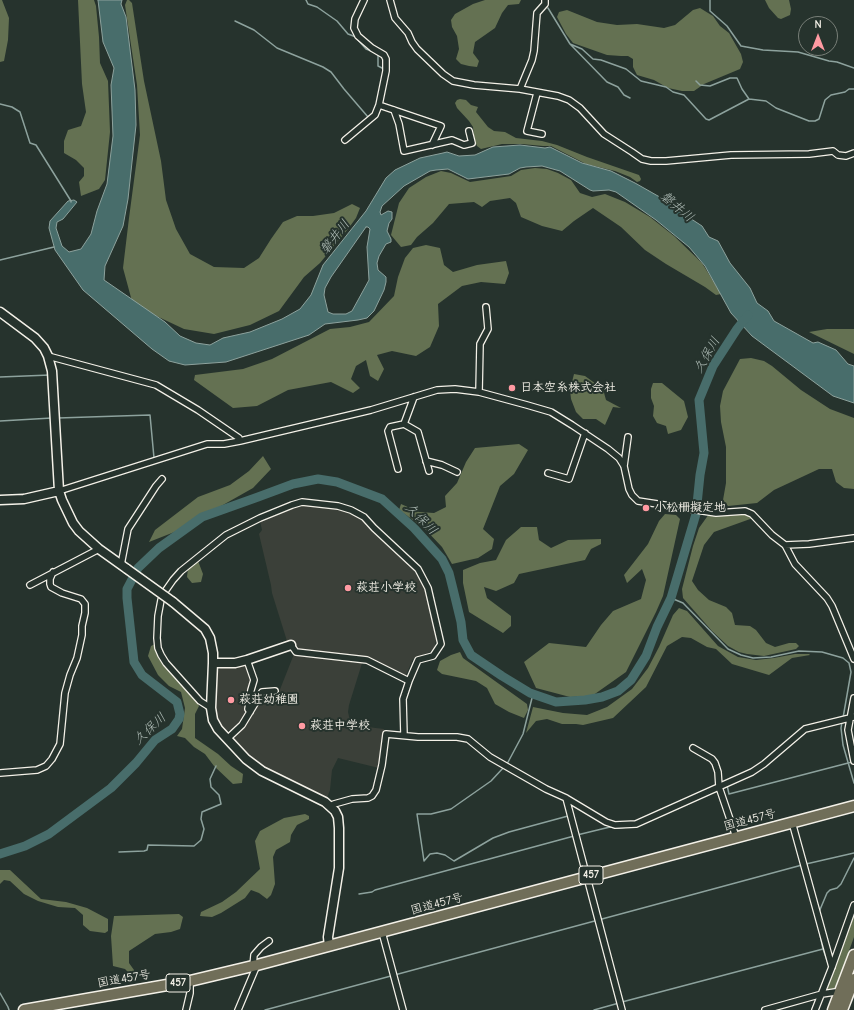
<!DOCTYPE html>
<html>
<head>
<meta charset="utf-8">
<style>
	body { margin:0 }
	#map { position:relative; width:854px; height:1010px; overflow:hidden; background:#26332d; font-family:"Comic Neue",sans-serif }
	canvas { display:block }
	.north { position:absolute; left:798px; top:16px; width:40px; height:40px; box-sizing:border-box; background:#26332d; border:1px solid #787f78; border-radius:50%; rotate:0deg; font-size:11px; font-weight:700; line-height:16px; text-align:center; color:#f4f1e8 }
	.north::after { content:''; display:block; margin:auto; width:14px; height:18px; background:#ff9aa2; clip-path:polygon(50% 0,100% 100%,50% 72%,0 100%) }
</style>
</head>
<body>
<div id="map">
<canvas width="854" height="1010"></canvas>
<div class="north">N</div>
</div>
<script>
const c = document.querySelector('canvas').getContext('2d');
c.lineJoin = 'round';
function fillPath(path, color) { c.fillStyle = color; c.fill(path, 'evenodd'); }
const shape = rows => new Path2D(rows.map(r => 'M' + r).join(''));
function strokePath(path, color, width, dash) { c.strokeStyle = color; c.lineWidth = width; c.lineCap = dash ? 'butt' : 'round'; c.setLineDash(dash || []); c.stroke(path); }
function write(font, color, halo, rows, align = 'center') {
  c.font = font + ' "Comic Neue","Klee One",sans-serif'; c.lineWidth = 4; c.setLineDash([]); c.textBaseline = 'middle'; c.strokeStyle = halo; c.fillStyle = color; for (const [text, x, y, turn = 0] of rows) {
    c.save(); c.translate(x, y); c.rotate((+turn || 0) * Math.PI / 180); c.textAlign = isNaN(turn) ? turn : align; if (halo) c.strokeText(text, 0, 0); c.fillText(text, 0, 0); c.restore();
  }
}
fillPath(shape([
	[309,504,335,507,350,511,363,519,391,549,404,560,417,574,426,591,436,640,434,649,430,652,413,659,406,675,401,676,367,657,332,655,291,649,287,641,272,593,271,585,259,534,262,530,260,521,287,509],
	[294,654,337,659,363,660,349,705,348,712,351,725,384,729,379,768,338,758,332,770,330,790,327,798,281,777,262,766,233,740,263,694,279,692],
	[246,664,251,679,249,688,246,712,239,723,232,730,224,731,216,719,214,712,216,672,222,667,241,666]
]), '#3b4039');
fillPath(shape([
	[0,0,2,0,9,18,8,40,4,61,0,62],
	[78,0,94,0,96,6,99,37,100,63,108,81,110,132,105,180,99,189,81,196,79,182,84,176,84,168,76,160,64,153,64,141,68,130,81,126,86,112,82,84],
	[127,0,129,0,132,3,144,81,161,161,166,200,176,229,190,254,214,267,244,268,259,258,271,239,283,222,297,216,313,216,334,213,352,204,360,208,356,218,348,229,320,263,304,277,279,311,250,325,214,334,184,329,133,305,123,268,129,218,140,135,137,85,125,5],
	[485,0,521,0,519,4,508,5,502,13,495,28,475,42,473,53,479,61,477,67,469,66,461,64,456,59,459,49,457,36,452,27,451,20,455,14,473,4],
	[765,0,789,0,791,9,790,15,781,19,778,18,769,8],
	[700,8,713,16,720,26,729,33,741,54,743,62,740,69,704,84,694,91,682,91,668,88,654,80,637,75,633,67,633,59,628,56,621,56,607,55,573,43,566,34,557,17,559,12,567,10,597,22,617,25,637,24,664,28,675,25,693,10],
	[460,99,466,100,471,105,478,107,476,112,488,127,494,131,505,132,516,138,542,141,557,145,587,157,639,175,641,179,640,181,637,182,630,177,615,171,586,164,551,146,543,146,522,144,502,144,481,149,477,146,474,138,473,127,469,121,457,108,455,103,457,100],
	[535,168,547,169,558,173,571,180,580,193,592,197,605,194,625,202,650,217,674,236,702,263,721,294,716,295,705,287,666,264,645,250,621,227,593,208,574,221,562,231,542,226,521,217,516,203,510,198,490,201,482,207,474,202,449,204,433,223,417,237,411,245,401,247,391,235,399,203,409,188,426,177,441,171,451,173,470,182,511,176,521,170],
	[426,245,440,248,444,265,453,272,477,265,506,261,509,273,505,284,481,282,462,286,438,304,439,326,430,347,416,356,392,351,377,355,384,369,378,381,370,376,366,360,356,366,351,379,360,388,353,393,331,382,288,390,257,406,233,408,194,380,195,375,243,369,272,359,330,329,350,327,369,322,394,296,398,277,405,258,413,248],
	[827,329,854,329,854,354,809,332],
	[751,358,764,361,772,366,801,390,830,409,854,418,854,489,844,488,836,482,832,469,819,469,774,490,757,503,728,506,723,500,726,483,726,447,721,422,720,406,723,391,740,359],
	[574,374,585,376,603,389,606,400,621,408,613,407,605,425,596,419,583,419,576,412,571,399,570,390],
	[653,383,662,383,684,401,688,417,681,430,668,434,666,426,657,423,653,416,654,406,651,398,651,389],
	[519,444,528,450,514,474,500,486,483,529,494,539,492,549,478,558,452,564,442,547,423,527,399,510,401,504,419,512,434,513,446,507,445,496,457,483,466,462,475,448],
	[263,456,271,469,253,488,177,531,149,542,155,530,198,497,230,485,249,471],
	[739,513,746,513,753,518,714,532,704,545,692,581,698,590,709,600,726,607,732,613,735,625,750,626,756,630,766,643,775,647,789,643,796,643,799,646,796,649,764,656,747,654,739,652,728,646,712,631,683,598,682,589,693,546,699,528,709,514,722,516],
	[665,514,676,515,680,519,663,596,656,612,626,672,592,696,570,697,536,688,524,662,549,643,586,647,601,625,613,611,641,599,646,580,642,569,627,583,624,575,648,544,659,521],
	[521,527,537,527,539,540,551,548,568,540,601,539,601,544,591,549,585,560,519,574,514,583,496,591,484,587,487,598,511,616,511,626,503,633,469,612,463,583,463,570,480,563,496,560,506,540],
	[198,561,203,574,201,582,192,583,187,577,188,568],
	[679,608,687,611,718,646,738,657,756,660,774,658,795,654,809,654,810,655,792,658,769,675,732,664,716,649,707,647,691,638,682,637,667,646,646,687,613,718,583,725,576,724,562,724,547,719,536,721,526,733,533,707,563,713,587,715,607,707,632,689,648,668,659,647,673,615],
	[155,644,159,659,195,698,199,706,195,714,195,738,218,754,231,766,243,774,242,783,233,784,214,766,205,754,194,747,185,738,177,736,182,729,185,708,181,692,169,686,158,675,148,656,151,646],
	[460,652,463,658,527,704,528,710,524,718,509,712,495,704,487,688,476,681,442,674,437,670,440,661,451,655],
	[305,814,309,816,309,819,297,825,291,835,290,842,276,850,273,857,275,884,271,895,267,899,259,893,251,890,245,898,221,913,212,917,200,916,201,912,222,902,236,892,260,869,255,841,260,831,284,818],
	[0,870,10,870,41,899,66,902,87,908,108,919,108,931,105,933,90,931,83,925,83,915,75,908,58,907,38,901,24,894,10,881,4,880,0,884],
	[179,914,183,917,180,929,171,932,155,934,129,951,129,963,134,970,134,974,131,975,125,969,113,966,111,936,114,916],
	[854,914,854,937,835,990,828,990,827,986]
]), '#647152');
const water = shape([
	[98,0,122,0,121,4,126,17,135,90,136,125,128,199,123,226,105,266,104,280,165,322,180,336,196,343,210,345,223,338,250,332,282,319,300,309,311,295,323,265,366,211,386,178,395,170,420,158,443,153,447,152,459,156,475,155,493,147,520,145,545,148,550,147,582,163,611,171,635,183,665,200,676,209,702,226,709,237,718,241,730,263,750,288,757,303,768,311,774,321,813,343,818,342,836,350,848,364,854,366,854,403,833,396,752,336,731,313,705,266,689,247,656,220,616,192,609,190,593,191,590,190,560,171,542,166,526,167,520,168,509,174,468,179,448,169,436,170,430,171,404,186,382,206,380,212,381,215,388,211,392,212,392,219,389,223,387,231,391,239,391,242,386,244,379,256,377,263,378,270,386,277,386,282,384,290,374,311,367,318,358,320,325,324,309,335,226,362,185,365,169,361,152,349,83,290,55,250,49,228,50,221,68,201,74,200,77,202,63,219,57,222,56,228,62,246,69,252,81,249,91,234,97,211,107,184,113,136,111,85,114,68,103,42,98,0],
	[366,227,368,227,370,229,367,247,369,280,352,311,346,314,333,314,328,312,324,295,325,288,331,277,366,227]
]);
fillPath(water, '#486d6b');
strokePath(water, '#8da29d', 1);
strokePath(shape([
	[306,0,308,4,317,7,337,21,348,34,356,37],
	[710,0,710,11,727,26,741,46,763,50,798,52,829,61,837,62,854,68],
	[548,8,570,44,607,82,618,87,624,95,630,98],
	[235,21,254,30,277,48,323,67,331,72,344,89,368,117],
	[358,40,366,49,374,52],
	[570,44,582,49,593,59,601,60,626,69,641,81,666,87,673,92,684,95,706,119,709,120,749,99],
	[378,55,378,66,384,69],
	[696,81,700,85,710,86,730,78,737,78,742,89,749,99,766,101,776,108,809,121,815,121,819,119,825,100,831,95,845,92,849,89,854,89],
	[0,104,12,107,20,112,30,143,36,145,71,201,71,202],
	[0,260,54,247],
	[0,377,50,375],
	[58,418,150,415,154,458],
	[0,421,52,418],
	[671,598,683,603,728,649,741,655,753,658,771,657,799,651,822,652,843,658,849,663,851,672,843,718],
	[842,722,841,728,843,745,854,783],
	[507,764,523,734,533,694],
	[504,767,491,781,451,809,431,814,417,814,424,861,430,854,437,853,445,855,454,861,493,838,509,832,568,816],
	[727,785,729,794,852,762],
	[577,835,610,827,618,828,628,827],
	[119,852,144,851,147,850,148,845,194,846,201,840,204,829,201,819,202,812,221,804,219,795,211,787,210,779,216,766],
	[806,864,854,853],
	[359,894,372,892,375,890,574,836],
	[819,912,827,893,830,890,837,888,841,884,854,858],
	[817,920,823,949,829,966],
	[0,993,8,1007,9,1010],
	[622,1002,823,949],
	[265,1010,802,865],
	[594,1010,619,1003],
	[812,1010,817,997]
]), '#8da29d', 1.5);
strokePath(shape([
	[0,854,25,846,49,834,111,788,136,763,155,740,172,729,179,719,180,714,177,702,142,675,134,662,127,598,127,589,138,568,159,548,202,517,258,497,293,484,318,479,337,482,382,499,414,528,442,559,449,573,453,589,461,622,463,640,471,655,502,676,530,693,556,702,585,700,602,697,618,691,631,680,646,656,657,627,671,598,696,514,700,475,704,453,699,400,713,366,737,329,748,315]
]), '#486d6b', 9);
const street = shape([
	[390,0,395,18,408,33,412,42,417,49,443,74,453,81,474,85,520,89],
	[545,0,545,4,537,13,534,51,532,60,520,89,558,96,569,100,580,108,604,134,632,152,642,159,651,161,666,161,731,155,809,154,833,151,838,155,846,156,854,153],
	[537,93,527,131,542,134],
	[379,105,441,126,432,145],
	[394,110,399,124,404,151,452,140,464,145,472,143,469,131],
	[345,140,375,115,379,105,386,71,386,59,384,55,372,48,358,36,354,28,355,19,364,0],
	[48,356,156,385,198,410,239,438,240,441],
	[479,392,480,344,488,329,486,307],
	[404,424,418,432,429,471],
	[426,461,442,465,457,472],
	[624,466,628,437],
	[398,469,388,431,390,427,404,424,414,397],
	[548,473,569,479,585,433],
	[59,491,207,444,224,444,240,441,371,410,437,390,455,389,479,392,527,405,551,412,572,425,608,449,619,458,624,466,629,489,632,495,638,501,716,513,745,511,752,514,772,535,785,545,809,544,854,538],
	[785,545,795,564,827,598,832,606,854,659],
	[121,565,128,529,156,486,162,479],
	[30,585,99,549],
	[291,645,296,652,367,660,409,681],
	[247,660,254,680,251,690,248,709,250,712],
	[854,698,848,730,854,761],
	[211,708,200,701,166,663,161,655,158,648,157,638,158,616,161,600,166,590,173,580,181,571,226,535,260,518,292,505,302,502,338,506,351,510,364,517,374,528,418,569,428,588,441,644,433,656,418,660,409,681,403,699,404,735],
	[227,739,242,725,262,692,275,691],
	[693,748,712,759,715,763,718,772,719,787,736,837],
	[0,773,37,770,46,766,52,759,60,744,65,693,70,675,77,658,82,635,82,626,85,613,85,604,81,599,62,593,51,587,50,584,50,579,53,572],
	[566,798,622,1010],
	[330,806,334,804,352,799,368,798,372,796,376,790,382,765,386,734,418,737,457,737,468,739,490,757,546,789,566,798,606,822,615,825,636,824,752,772,764,764,805,729,854,717],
	[792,822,832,967],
	[382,932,403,1010],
	[253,966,254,955,261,947,269,941],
	[186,1010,190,993,190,981],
	[238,1010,257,965],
	[765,1010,822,994,835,992],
	[815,1010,832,967,854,905]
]);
const secondary = shape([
	[0,312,35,338,44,348,48,356,52,371,59,491,62,500,73,523,79,531,99,549,127,569],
	[0,500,24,499,59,491],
	[173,602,205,629,210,638,213,653,213,663,211,708,213,720,218,729,246,759,262,771,325,802,335,811,338,817,339,828,339,868,328,937,329,946],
	[213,663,235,663,247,660,291,645]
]);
const highway = shape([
	[24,1010,190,981,257,965,854,806],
	[833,1010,854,955],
	[842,1010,854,979]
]);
strokePath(street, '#f4f1e8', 8);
strokePath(secondary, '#f4f1e8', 11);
strokePath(highway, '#f4f1e8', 13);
strokePath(street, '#26332d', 5.5);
strokePath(secondary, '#26332d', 8);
strokePath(highway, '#706e59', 10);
const secondaryBridge = shape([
	[127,569,173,602]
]);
strokePath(secondaryBridge, '#f4f1e8', 11, []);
strokePath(secondaryBridge, '#26332d', 8);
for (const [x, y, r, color] of [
	[512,388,4,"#ff9aa2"],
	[646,508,4,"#ff9aa2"],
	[348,588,4,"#ff9aa2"],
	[231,700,4,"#ff9aa2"],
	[302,726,4,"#ff9aa2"]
]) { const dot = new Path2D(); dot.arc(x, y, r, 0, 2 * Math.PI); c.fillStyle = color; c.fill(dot); strokePath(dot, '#26332d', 1.5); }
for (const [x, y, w] of [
	[591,875,24],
	[178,983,24]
]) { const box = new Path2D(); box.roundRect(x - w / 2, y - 9, w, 18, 3); c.fillStyle = '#26332d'; c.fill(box); strokePath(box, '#f4f1e8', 1); }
write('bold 11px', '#f4f1e8', null, [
	["457",591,875],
	["457",178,983]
]);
write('bold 12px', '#f4f1e8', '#26332d', [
	["日本空糸株式会社",520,388],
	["小松柵擬定地",654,508],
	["萩荘小学校",356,588],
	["萩荘幼稚園",239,700],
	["萩荘中学校",310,726]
], 'left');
write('12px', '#f4f1e8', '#26332d', [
	["国道457号",750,820,-15],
	["国道457号",437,904,-15],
	["国道457号",124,979,-10]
]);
write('italic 13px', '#afbcb6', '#26332d', [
	["磐井川",677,207,40],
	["磐井川",335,237,-52],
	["久保川",707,355,-60],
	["久保川",421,519,45],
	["久保川",150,729,-43]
]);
</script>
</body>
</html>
